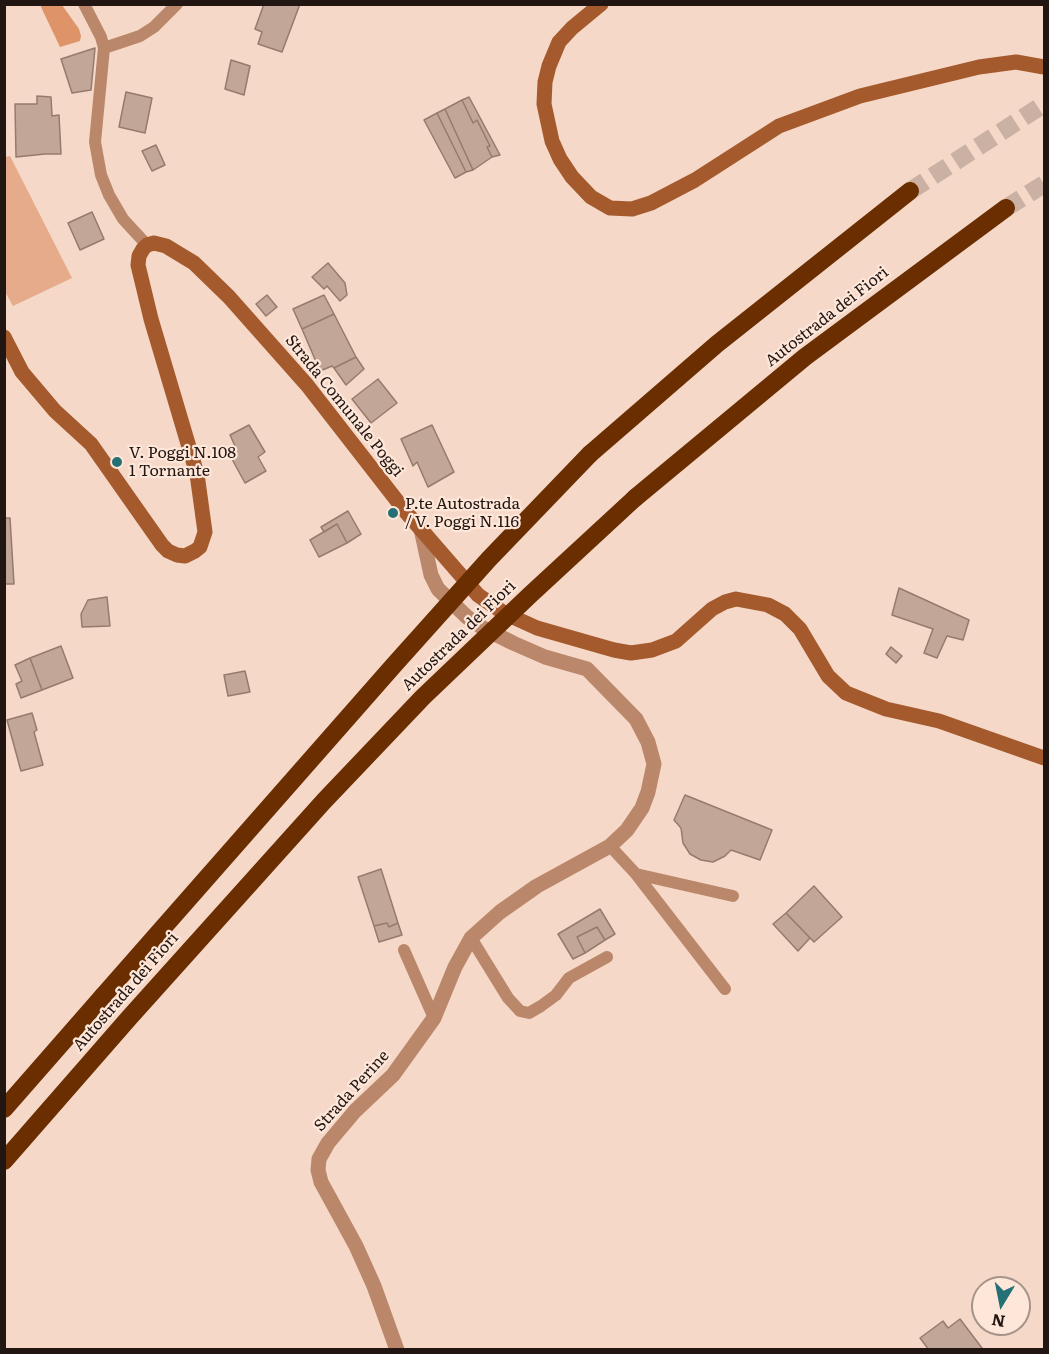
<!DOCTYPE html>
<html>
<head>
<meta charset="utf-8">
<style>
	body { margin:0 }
	#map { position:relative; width:1049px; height:1354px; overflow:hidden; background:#f5d8c8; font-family:Literata,serif }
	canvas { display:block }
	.frame { position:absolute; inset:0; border:6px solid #211611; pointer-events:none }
	.north { position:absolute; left:971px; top:1276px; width:60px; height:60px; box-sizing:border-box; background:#fee6d9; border:2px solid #a69389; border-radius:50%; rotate:190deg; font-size:16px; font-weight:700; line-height:24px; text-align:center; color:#211611 }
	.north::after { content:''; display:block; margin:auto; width:21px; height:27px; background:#257074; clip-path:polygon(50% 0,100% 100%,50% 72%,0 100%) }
</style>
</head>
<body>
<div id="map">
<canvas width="1049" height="1354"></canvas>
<div class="frame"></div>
<div class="north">N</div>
</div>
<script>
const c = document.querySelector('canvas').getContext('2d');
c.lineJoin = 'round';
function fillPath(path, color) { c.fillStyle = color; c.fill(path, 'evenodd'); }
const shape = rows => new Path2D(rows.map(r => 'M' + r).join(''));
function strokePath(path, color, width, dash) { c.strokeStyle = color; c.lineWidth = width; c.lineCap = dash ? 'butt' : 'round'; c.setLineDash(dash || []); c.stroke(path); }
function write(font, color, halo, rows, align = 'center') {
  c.font = font + ' Literata,serif'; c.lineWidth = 4.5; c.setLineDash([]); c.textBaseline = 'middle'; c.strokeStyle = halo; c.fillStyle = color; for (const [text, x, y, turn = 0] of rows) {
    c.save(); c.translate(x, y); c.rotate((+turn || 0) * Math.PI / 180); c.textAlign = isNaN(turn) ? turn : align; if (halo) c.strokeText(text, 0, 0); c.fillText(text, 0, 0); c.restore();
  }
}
fillPath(shape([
	[10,156,72,278,13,306,4,290,4,157]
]), '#e6ab8b');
fillPath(shape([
	[42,5,62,5,79,29,81,36,80,41,60,47,41,7]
]), '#de9368');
const building = shape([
	[264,4,300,4,282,52,258,44,262,32,255,29,264,4],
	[95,48,91,90,72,93,61,59,95,48],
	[231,60,250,66,244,95,225,89,231,60],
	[126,92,152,98,145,133,119,127,126,92],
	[37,96,51,97,52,116,59,115,61,154,45,154,16,157,15,104,37,104,37,96],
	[469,97,500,155,492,157,487,147,490,146,477,120,473,123,462,100,469,97],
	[462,100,473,123,477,120,490,146,487,147,492,157,473,170,445,109,462,100],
	[445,109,473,170,466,172,437,113,445,109],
	[437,113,466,172,455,178,424,120,437,113],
	[156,145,165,165,152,171,142,151,156,145],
	[92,212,104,239,80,250,68,223,92,212],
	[328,263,345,283,347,295,340,301,327,286,324,289,312,277,328,263],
	[267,295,277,307,266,316,256,304,267,295],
	[324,295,334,314,302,329,293,309,324,295],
	[334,314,356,357,334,368,332,366,320,371,302,329,334,314],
	[356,357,364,369,346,385,334,368,356,357],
	[378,379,397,403,371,423,352,399,378,379],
	[249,425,265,452,258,457,266,471,245,483,227,450,235,446,230,435,249,425],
	[432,425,454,472,428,487,417,462,413,466,401,439,432,425],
	[348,511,361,534,347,543,337,524,324,532,321,527,348,511],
	[4,518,10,518,14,584,4,584,4,518],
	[337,524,347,543,319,557,310,540,337,524],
	[899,588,969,620,963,640,947,636,937,658,924,653,933,629,892,615,899,588],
	[107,597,110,626,82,627,81,614,88,600,107,597],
	[61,646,73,678,42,690,30,658,61,646],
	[891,647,902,656,896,663,886,654,891,647],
	[30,658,42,690,21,698,16,684,22,681,15,665,30,658],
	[245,671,250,692,228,696,224,675,245,671],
	[32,713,37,730,34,732,43,765,21,771,7,720,32,713],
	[685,795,772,830,760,860,731,850,725,856,713,862,701,860,690,854,683,843,681,828,674,820,685,795],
	[381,869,398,923,389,927,387,923,374,926,358,877,381,869],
	[814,886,842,917,814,942,786,913,814,886],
	[600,909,615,934,605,940,597,927,577,937,585,953,573,959,558,934,600,909],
	[786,913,810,938,798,951,773,924,786,913],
	[387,923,389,927,398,923,402,935,379,942,374,926,387,923],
	[597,927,605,940,585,953,577,937,597,927],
	[960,1319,982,1348,980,1350,929,1350,920,1338,943,1321,948,1328,960,1319]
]);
fillPath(building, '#c2a697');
strokePath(building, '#967b6d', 1.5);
strokePath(shape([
	[910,191,1044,104],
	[1006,208,1044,184]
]), '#cbb1a3', 18, [18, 9]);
strokePath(shape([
	[84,4,101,37,104,48,95,142,101,175,109,195,123,219,147,245],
	[104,48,140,36,154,27,177,4],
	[610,846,636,874,725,989],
	[636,874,733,896],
	[471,938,508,998,520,1011,529,1013,541,1006,556,995,569,978,607,957],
	[404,950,434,1018]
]), '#ba876a', 12);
strokePath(shape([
	[397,1350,374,1286,356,1246,321,1182,318,1170,319,1159,328,1143,355,1111,393,1075,434,1018,455,967,471,938,500,912,537,886,610,846,627,830,642,808,648,792,654,764,648,742,636,719,587,669,545,657,513,643,483,628,467,617,438,589,431,575,421,529]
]), '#ba876a', 15);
strokePath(shape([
	[601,4,572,28,559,42,549,66,545,82,544,104,552,141,560,159,572,177,591,197,610,208,632,209,651,203,695,180,779,126,860,96,979,67,1016,62,1044,67],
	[4,337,22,372,55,411,91,444,162,545,168,551,177,555,185,556,195,551,200,547,205,532,197,474,151,319,138,265,139,256,143,249,147,245,154,243,166,246,194,263,229,297,307,385,405,511,478,595,504,613,537,628,614,650,631,653,652,650,676,641,712,609,725,602,736,599,768,605,785,614,800,629,828,676,846,693,886,709,939,721,1044,758]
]), '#a45a2c', 15);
strokePath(shape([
	[590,454,717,344,910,191],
	[635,498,805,357,1006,208],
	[4,1109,103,996]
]), '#6a2e00', 18);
strokePath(shape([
	[103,996,394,665,489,559,590,454],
	[4,1161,129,1018,324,801,423,697,530,595,635,498]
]), '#6a2e00', 18);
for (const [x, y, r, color] of [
	[117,462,6,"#257074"],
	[393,513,6,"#257074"]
]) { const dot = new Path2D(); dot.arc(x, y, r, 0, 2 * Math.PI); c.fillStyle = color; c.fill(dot); strokePath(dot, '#fee6d9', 2); }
write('16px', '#211611', '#fee6d9', [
	["Autostrada dei Fiori",827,317,-38],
	["Strada Comunale Poggi",344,406,51],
	["Autostrada dei Fiori",459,636,-44],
	["Autostrada dei Fiori",126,992,-49],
	["Strada Perine",352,1091,-48]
]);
write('16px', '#211611', '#fee6d9', [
	["V. Poggi N.108",129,453],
	["1 Tornante",129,471],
	["P.te Autostrada",405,504],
	["/ V. Poggi N.116",405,522]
], 'left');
</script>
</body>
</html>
